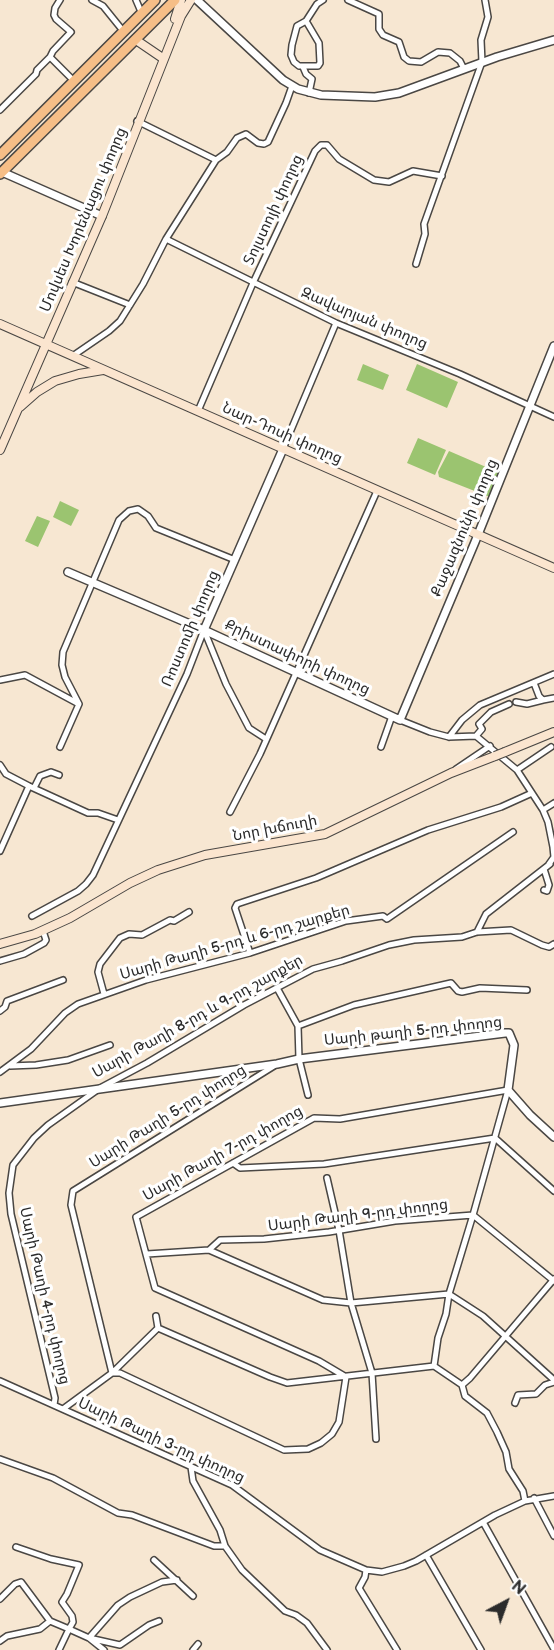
<!DOCTYPE html>
<html>
<head>
<meta charset="utf-8">
<style>
	body { margin:0 }
	#map { position:relative; width:554px; height:1650px; overflow:hidden; background:#f7e7d2; font-family:"Balsamiq Sans",sans-serif }
	canvas { display:block }
	.north { position:absolute; left:476px; top:1572px; width:60px; height:60px; -webkit-text-stroke:4px #fff; paint-order:stroke; rotate:41deg; font-size:16px; font-weight:700; line-height:24px; text-align:center; color:#2b2b2b }
	.north::after { content:''; display:block; margin:auto; width:21px; height:27px; background:#2b2b2b; clip-path:polygon(50% 0,100% 100%,50% 72%,0 100%) }
</style>
</head>
<body>
<div id="map">
<canvas width="554" height="1650"></canvas>
<div class="north">N</div>
</div>
<script>
const c = document.querySelector('canvas').getContext('2d');
c.lineJoin = 'round';
function fillPath(path, color) { c.fillStyle = color; c.fill(path, 'evenodd'); }
const shape = rows => new Path2D(rows.map(r => 'M' + r).join(''));
function strokePath(path, color, width, dash) { c.strokeStyle = color; c.lineWidth = width; c.lineCap = dash ? 'butt' : 'round'; c.setLineDash(dash || []); c.stroke(path); }
function write(font, color, halo, rows, align = 'center') {
  c.font = font + ' "Balsamiq Sans","Noto Sans Armenian",sans-serif'; c.lineWidth = 6; c.setLineDash([]); c.textBaseline = 'middle'; c.strokeStyle = halo; c.fillStyle = color; for (const [text, x, y, turn = 0] of rows) {
    c.save(); c.translate(x, y); c.rotate((+turn || 0) * Math.PI / 180); c.textAlign = isNaN(turn) ? turn : align; if (halo) c.strokeText(text, 0, 0); c.fillText(text, 0, 0); c.restore();
  }
}
fillPath(shape([
	[363,364,389,375,383,390,357,380],
	[417,364,458,382,447,408,406,390],
	[418,438,446,450,435,475,407,463],
	[449,451,500,473,490,497,439,477,438,472],
	[60,501,79,510,71,526,53,517],
	[37,516,50,521,38,547,25,541]
]), '#9bc470');
const minor = shape([
	[92,0,103,6,124,32],
	[136,0,142,14],
	[348,0,379,14,379,29,383,35,399,42,404,57,409,61,421,62,438,52,450,53,460,61,464,69],
	[306,21,297,26,292,45,291,55,294,62,299,66,318,66,320,63,319,43,306,21,317,4,323,0],
	[50,57,74,81],
	[303,67,306,74,312,79,309,93],
	[0,110,36,74,37,70,50,57,53,51,71,32,56,19,54,15,55,8,60,0],
	[137,121,216,160],
	[166,239,336,323,460,374,554,417],
	[416,264,425,234,424,224,482,62,481,40,488,17,485,0],
	[72,282,130,305],
	[74,355,109,331,120,321,143,284,166,239,216,160,227,152,237,138,246,134,258,143,264,144,268,142,286,103,292,86],
	[198,411,253,283,315,151,321,145,327,145,339,159,374,180,389,182,413,171,442,176],
	[283,449,336,323],
	[204,630,226,684,249,728,266,739],
	[0,680,25,675,77,703],
	[534,683,539,696,543,700,554,698],
	[516,702,527,704,543,700],
	[400,720,430,732,449,737,476,736,517,770,543,810,548,822,553,847,554,857,549,864],
	[476,736,482,729,479,724,491,712,509,704],
	[449,737,462,720,480,705,554,674],
	[60,747,79,704,65,677,62,665,63,652,119,520,129,511,138,509,148,516,156,528,235,560],
	[381,747,392,716],
	[0,765,6,774,29,786,88,813,98,813,118,820],
	[456,769,490,746],
	[517,770,551,747],
	[34,788,40,776,51,772,59,775],
	[543,810,554,803],
	[230,812,260,754,377,491],
	[0,851,29,786],
	[544,869,549,885,547,891,544,890],
	[32,916,78,891,86,884,93,875,187,674,204,630],
	[477,932,486,914,550,864],
	[250,953,235,908,237,904,316,878,428,830,501,807,532,793],
	[0,961,24,954,44,943,46,940,43,931],
	[277,988,298,1026,299,1059,308,1095],
	[104,994,98,972,100,964,120,938,129,934,142,935,170,920,174,921,189,912],
	[0,1011,5,1007,7,1001,63,980],
	[298,1026,354,1005,451,983,458,991,462,992,480,988,527,990],
	[10,1066,36,1065,68,1060,110,1045],
	[274,1066,73,1191,71,1205,112,1373,120,1373,284,1450,308,1449,321,1443,332,1434,339,1422,346,1377,319,1361,155,1288,136,1217,314,1118,340,1119,508,1090,473,1215,449,1294,446,1314,438,1338,434,1366],
	[0,1072,31,1049,65,1013,78,1004,146,980,250,953,346,921,383,916,387,919,513,832],
	[233,1163,240,1168,324,1164,495,1138,554,1191],
	[327,1178,339,1230,351,1303,372,1373,376,1439],
	[209,1250,323,1300,351,1303,449,1294,483,1316,554,1380],
	[147,1254,209,1250,220,1240,264,1239,329,1232,395,1221,473,1215,554,1281],
	[156,1316,158,1328],
	[158,1328,270,1377,287,1383,434,1366],
	[434,1366,462,1385,465,1396,487,1413,497,1432,506,1452,509,1469,523,1491,525,1501],
	[0,1381,232,1485,320,1550,366,1570,382,1572,404,1566,416,1561,495,1515,525,1501,554,1496],
	[462,1385,470,1378,554,1279],
	[515,1403,518,1395,536,1394,545,1385,554,1382],
	[54,1405,55,1398,11,1214,9,1193,13,1165,34,1138,48,1125,100,1088,147,1063,244,1005,313,969,342,961,389,945,414,940,462,937,477,932,511,930,542,945,549,947,554,944],
	[63,1409,112,1373,158,1328],
	[0,1459,53,1478,118,1513,132,1515,214,1546,225,1546],
	[191,1467,193,1481,220,1530,225,1546,242,1570,285,1611,296,1615,307,1623,327,1650],
	[534,1498,554,1536],
	[483,1522,554,1649],
	[426,1555,481,1650],
	[154,1560,193,1596],
	[366,1570,365,1577,359,1588,397,1650],
	[0,1599,15,1584,21,1582,50,1621,69,1629,73,1622,72,1616,62,1602,67,1594,79,1565,51,1559,16,1547],
	[159,1621,149,1625,120,1645,89,1638,118,1605,130,1597,162,1582,177,1580],
	[0,1641,7,1636,40,1629,50,1621],
	[59,1650,69,1629,89,1638,104,1650],
	[193,1650,198,1644]
]);
const tertiary = shape([
	[197,0,283,80,298,89,321,95,375,97,399,93,497,57,554,40],
	[2,172,102,216],
	[68,572,204,630,400,720,475,542,554,346],
	[204,630,283,449],
	[0,1103,277,1064,299,1059,505,1033,509,1033,514,1045,508,1090,530,1115,554,1137]
]);
const secondary = shape([
	[175,19,181,0],
	[136,40,161,57],
	[0,324,554,568],
	[20,407,37,392,55,381,79,374,103,370],
	[0,450,102,216,181,16,191,0],
	[505,752,554,732],
	[0,944,35,934,70,918,130,883,158,870,205,855,325,834,451,773,495,756]
]);
const primary = shape([
	[0,155,155,0],
	[0,174,175,0]
]);
strokePath(minor, '#4a4744', 8);
strokePath(tertiary, '#4a4744', 10);
strokePath(secondary, '#4a4744', 10);
strokePath(primary, '#4a4744', 12);
strokePath(minor, '#fff', 5);
strokePath(tertiary, '#fff', 7);
strokePath(secondary, '#fbe5cf', 8);
strokePath(primary, '#f6be87', 9);
const secondaryBridge = shape([
	[495,756,505,752]
]);
strokePath(secondaryBridge, '#4a4744', 10, []);
strokePath(secondaryBridge, '#fbe5cf', 8);
write('15px', '#2b2b2b', '#fff', [
	["Տոլստոյի փողոց",274,210,-65],
	["Մովսես Խորենացու փողոց",84,220,-67],
	["Զավարյան փողոց",364,319,23],
	["Նար-Դոսի փողոց",282,434,24],
	["Քաջազնունի փողոց",465,528,-67],
	["Ռոստոմի փողոց",191,629,-67],
	["Քրիստափորի փողոց",297,658,25],
	["Նոր խճուղի",275,829,-11],
	["Սարի Թաղի 5-րդ և 6-րդ շարքեր",235,943,-16],
	["Սարի Թաղի 8-րդ և 9-րդ շարքեր",198,1017,-29],
	["Սարի թաղի 5-րդ փողոց",413,1032,-6],
	["Սարի Թաղի 5-րդ փողոց",168,1117,-32],
	["Սարի Թաղի 7-րդ փողոց",223,1154,-29],
	["Սարի Թաղի 9-րդ փողոց",358,1216,-7],
	["Սարի Թաղի 4-րդ փողոց",44,1296,77],
	["Սարի Թաղի 3-րդ փողոց",161,1441,25]
]);
</script>
</body>
</html>
